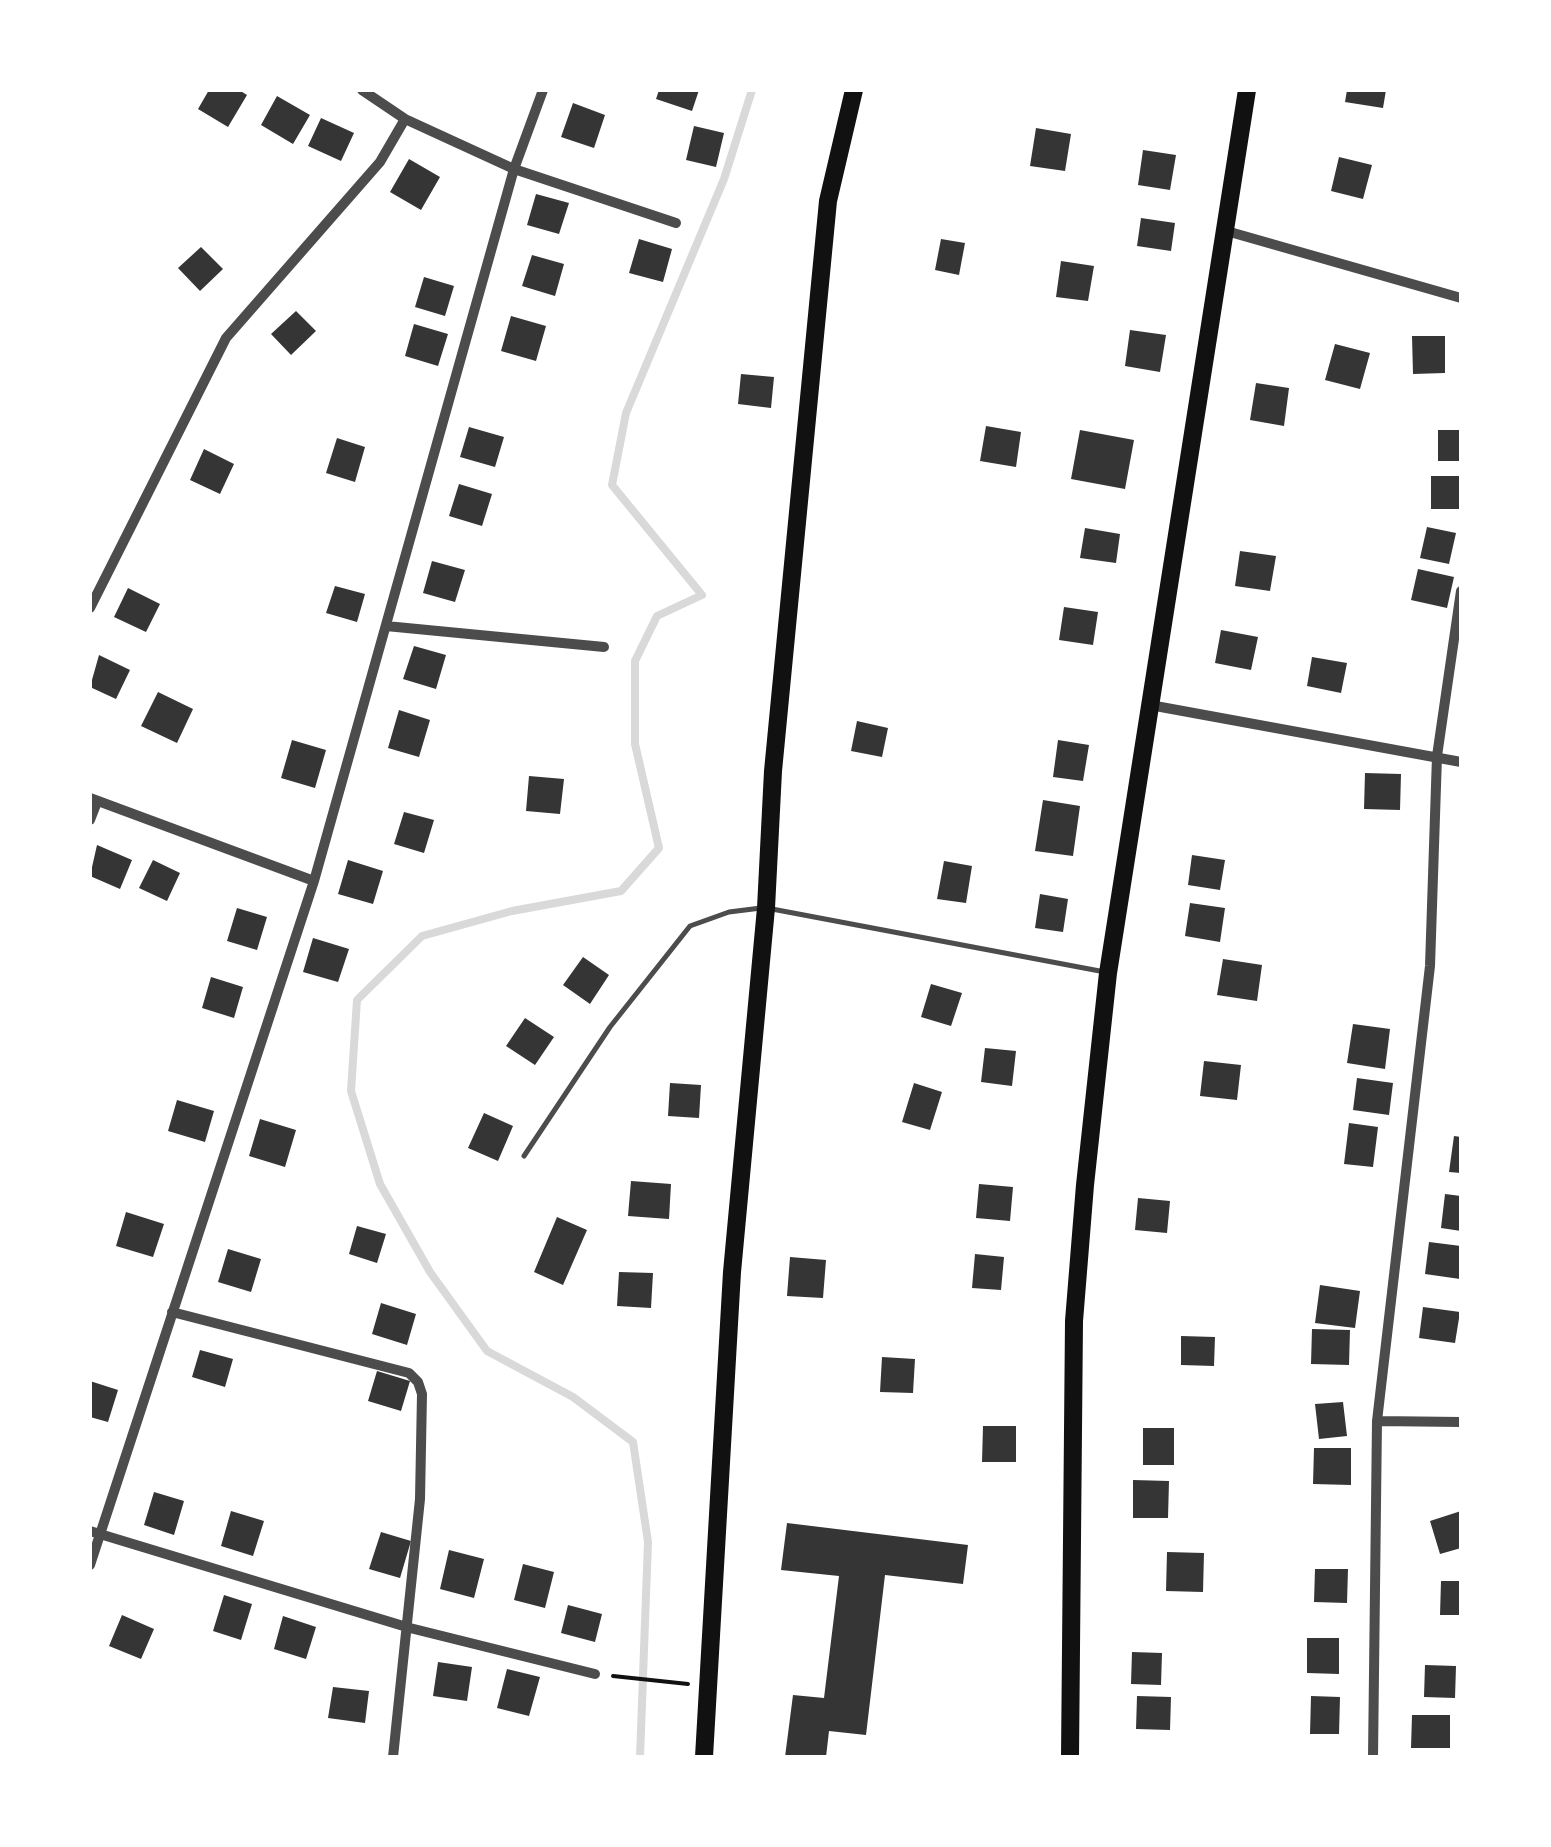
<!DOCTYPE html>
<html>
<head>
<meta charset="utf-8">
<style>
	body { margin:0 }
	#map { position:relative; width:1551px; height:1847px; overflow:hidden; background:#fff; font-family:Raleway,sans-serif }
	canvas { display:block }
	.frame { position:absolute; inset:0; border:92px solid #fff; pointer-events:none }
</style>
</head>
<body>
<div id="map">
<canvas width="1551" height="1847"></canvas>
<div class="frame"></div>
</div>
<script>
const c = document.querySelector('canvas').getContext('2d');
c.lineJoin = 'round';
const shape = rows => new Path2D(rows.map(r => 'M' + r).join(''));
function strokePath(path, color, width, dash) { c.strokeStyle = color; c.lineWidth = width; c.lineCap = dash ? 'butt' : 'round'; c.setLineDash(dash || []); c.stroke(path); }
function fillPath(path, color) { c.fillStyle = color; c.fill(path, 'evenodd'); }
strokePath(shape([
	[640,1757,648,1542,633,1442,573,1397,487,1351,430,1272,380,1184,351,1091,357,1000,422,936,512,911,621,891,659,848,635,744,635,661,657,616,702,595,612,485,626,413,724,179,752,90]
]), '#d9d9d9', 8);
fillPath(shape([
	[209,90,239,90,247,95,228,127,198,109],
	[659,90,699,90,692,111,656,99],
	[1347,90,1386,90,1383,108,1345,102],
	[277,96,310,115,293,144,261,125],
	[573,103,605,115,594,148,561,137],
	[321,118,354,133,341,161,308,146],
	[694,126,724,133,716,167,686,160],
	[1036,128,1071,134,1065,171,1030,166],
	[1143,150,1176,155,1170,190,1138,185],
	[1339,157,1372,165,1363,199,1331,191],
	[409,159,440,177,421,210,390,192],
	[536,194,569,203,559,234,527,225],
	[1141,218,1175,223,1171,251,1137,246],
	[639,239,672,249,663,282,629,273],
	[941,239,965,243,959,275,935,270],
	[201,247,223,269,200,291,178,268],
	[532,255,564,264,555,296,522,286],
	[1061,261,1094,266,1088,301,1056,297],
	[424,277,454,286,445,316,415,307],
	[296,311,316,331,291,355,271,334],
	[511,316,546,326,536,361,501,351],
	[414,324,448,334,438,366,405,356],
	[1130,330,1166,335,1160,372,1125,366],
	[1412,336,1445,336,1445,373,1413,374],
	[1335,344,1370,353,1360,389,1325,380],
	[741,374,774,377,771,408,738,404],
	[1256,383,1289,388,1284,426,1250,420],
	[986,426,1021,432,1016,467,980,461],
	[469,427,504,437,495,467,460,457],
	[1080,430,1134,440,1125,489,1071,479],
	[1438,430,1461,430,1461,461,1438,461],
	[337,438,365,447,355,482,326,473],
	[204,449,234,464,220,494,190,480],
	[1431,476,1461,476,1461,509,1431,509],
	[459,484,492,494,482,526,449,516],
	[1427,527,1456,533,1449,564,1420,558],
	[1085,528,1120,534,1116,563,1080,558],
	[1240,551,1276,556,1270,591,1235,586],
	[432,561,465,570,455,602,423,593],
	[1418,569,1454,577,1447,608,1411,600],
	[335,586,365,594,357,622,326,613],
	[128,588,160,604,146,632,114,617],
	[1064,607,1098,612,1093,645,1059,640],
	[1221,630,1258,637,1251,670,1215,663],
	[414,646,446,655,436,689,403,679],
	[99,655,130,670,116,699,90,687],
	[1312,657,1347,663,1341,693,1307,686],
	[158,692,193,709,177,743,141,726],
	[399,710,430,720,419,757,388,748],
	[857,721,888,728,882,757,851,751],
	[292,740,326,750,315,788,281,778],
	[1058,740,1089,745,1083,781,1053,777],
	[1365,773,1401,774,1400,810,1364,809],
	[529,776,564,779,560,814,526,811],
	[1043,800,1080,806,1073,856,1035,851],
	[404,812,434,820,424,853,394,844],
	[97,845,132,860,120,889,90,876],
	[1192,855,1225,860,1220,890,1188,885],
	[153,860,180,873,167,901,139,888],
	[348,860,383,871,373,904,338,894],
	[944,861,972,866,966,903,937,899],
	[1040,894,1068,899,1063,932,1035,928],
	[1190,903,1225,908,1220,942,1185,936],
	[237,908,267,917,257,950,227,941],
	[313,938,349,949,338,982,303,972],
	[583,957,609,975,590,1004,563,985],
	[1223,959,1262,965,1257,1001,1217,995],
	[211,977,243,987,234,1018,202,1008],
	[931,984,962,993,951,1026,921,1017],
	[525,1018,554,1037,535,1065,506,1046],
	[1353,1024,1390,1029,1385,1069,1347,1063],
	[985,1048,1016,1051,1012,1086,981,1082],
	[1204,1061,1241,1065,1237,1100,1200,1096],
	[1357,1078,1393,1083,1389,1115,1353,1110],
	[670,1083,701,1085,699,1118,668,1116],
	[914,1083,942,1092,930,1130,902,1122],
	[177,1100,214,1111,205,1142,168,1131],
	[484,1113,513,1126,498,1161,468,1148],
	[260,1119,296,1130,285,1167,249,1156],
	[1349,1123,1378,1127,1373,1167,1344,1164],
	[1454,1136,1461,1137,1461,1173,1449,1172],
	[631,1181,671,1184,669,1219,628,1216],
	[979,1184,1013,1187,1010,1221,976,1218],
	[1445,1194,1461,1196,1461,1231,1441,1228],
	[1138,1198,1170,1201,1167,1233,1135,1230],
	[126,1212,164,1224,153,1257,116,1246],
	[557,1217,587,1230,563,1285,534,1272],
	[357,1226,386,1234,377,1263,349,1254],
	[1429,1242,1461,1246,1460,1279,1425,1274],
	[228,1249,261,1259,251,1292,218,1282],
	[975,1254,1004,1257,1001,1290,972,1288],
	[790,1257,826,1260,823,1298,787,1296],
	[619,1272,653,1273,651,1308,617,1306],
	[1320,1285,1360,1291,1355,1328,1315,1323],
	[381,1303,416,1314,407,1345,372,1334],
	[1423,1307,1460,1312,1455,1343,1419,1338],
	[1312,1329,1350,1330,1349,1365,1311,1364],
	[1181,1336,1215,1337,1214,1366,1181,1365],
	[200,1350,233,1359,225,1387,192,1377],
	[882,1357,915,1359,913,1393,880,1392],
	[377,1371,410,1381,401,1411,368,1401],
	[90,1381,118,1390,108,1422,90,1417],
	[1343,1402,1347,1436,1319,1439,1315,1404],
	[983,1426,1016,1426,1016,1462,982,1462],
	[1143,1428,1174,1428,1174,1465,1143,1465],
	[1314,1448,1351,1448,1351,1485,1313,1484],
	[1133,1480,1169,1481,1168,1518,1133,1518],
	[154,1492,184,1501,174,1535,144,1525],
	[231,1511,264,1521,253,1556,221,1546],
	[1461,1511,1461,1548,1440,1554,1430,1521],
	[787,1523,968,1545,963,1584,885,1575,866,1735,829,1731,826,1757,785,1757,793,1695,824,1698,839,1576,781,1570],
	[381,1532,411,1541,400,1578,369,1569],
	[449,1550,484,1559,474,1598,440,1589],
	[1167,1552,1204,1553,1203,1592,1166,1591],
	[523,1564,554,1572,545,1608,514,1600],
	[1315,1569,1348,1569,1347,1603,1314,1602],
	[1441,1581,1461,1581,1461,1615,1440,1615],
	[224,1595,252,1604,241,1640,213,1631],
	[568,1605,602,1614,595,1642,561,1633],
	[122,1615,154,1629,141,1659,109,1646],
	[283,1616,316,1627,306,1659,274,1649],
	[1307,1638,1339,1638,1339,1674,1307,1673],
	[1132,1652,1162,1653,1161,1685,1131,1684],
	[438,1662,472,1667,467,1701,433,1696],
	[1425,1665,1456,1666,1455,1698,1424,1697],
	[507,1669,540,1677,529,1716,497,1708],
	[333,1687,369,1691,365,1723,328,1718],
	[1137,1696,1171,1697,1170,1730,1136,1729],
	[1311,1696,1340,1697,1339,1734,1310,1734],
	[1412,1715,1450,1715,1450,1748,1411,1748]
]), '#353535');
strokePath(shape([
	[613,1676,688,1684]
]), '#111', 4);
strokePath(shape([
	[772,909,1105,972],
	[524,1156,610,1027,690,926,729,912,761,908]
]), '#4c4c4c', 5);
strokePath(shape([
	[362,90,405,119,514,169,676,223],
	[1223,230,1461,298],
	[90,608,226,338,380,162,405,119],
	[386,626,604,647],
	[1150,705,1461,762],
	[90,798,314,881],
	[90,820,97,802],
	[172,1312,409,1373,418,1382,422,1394,420,1499,393,1757],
	[1377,1421,1461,1422],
	[90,1531,410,1628,595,1674],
	[90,1565,314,881,514,169,543,90],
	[1373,1757,1377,1421,1430,966,1437,756,1461,591]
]), '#4c4c4c', 10);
strokePath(shape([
	[704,1757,732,1272,766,908,773,771,828,201,854,90],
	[1070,1757,1074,1321,1085,1185,1108,973,1247,90]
]), '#111', 18);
</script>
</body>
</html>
